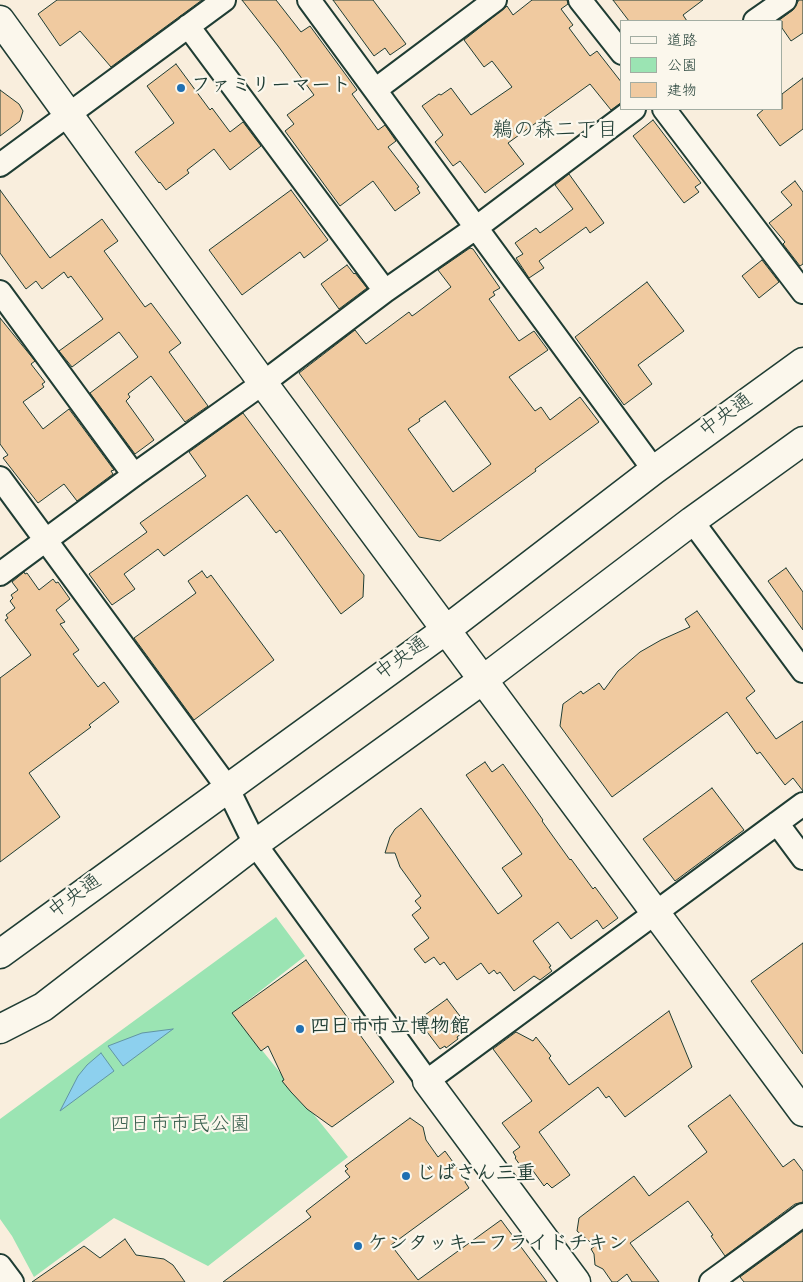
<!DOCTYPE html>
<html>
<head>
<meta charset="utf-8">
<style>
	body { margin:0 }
	#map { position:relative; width:803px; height:1282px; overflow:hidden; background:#f9eedd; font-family:"Indie Flower","Klee One",sans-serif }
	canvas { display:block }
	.legend { position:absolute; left:620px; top:20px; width:162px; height:90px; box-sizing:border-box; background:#fbf7ec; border:1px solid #a3ada2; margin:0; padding:6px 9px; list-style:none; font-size:15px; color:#1f3d34 }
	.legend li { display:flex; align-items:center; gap:10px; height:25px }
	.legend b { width:25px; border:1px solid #a3ada2 }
</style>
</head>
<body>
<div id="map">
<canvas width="803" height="1282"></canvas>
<ul class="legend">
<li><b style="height:6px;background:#fbf7ec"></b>道路</li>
<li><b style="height:14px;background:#9be4b3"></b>公園</li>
<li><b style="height:14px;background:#f0caa0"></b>建物</li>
</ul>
</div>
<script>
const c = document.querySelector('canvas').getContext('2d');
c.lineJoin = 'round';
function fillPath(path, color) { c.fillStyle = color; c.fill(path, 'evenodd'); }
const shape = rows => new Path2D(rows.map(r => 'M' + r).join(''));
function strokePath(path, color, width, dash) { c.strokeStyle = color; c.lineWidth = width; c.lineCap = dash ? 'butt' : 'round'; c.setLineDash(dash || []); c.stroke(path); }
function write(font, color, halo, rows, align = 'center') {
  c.font = font + ' "Indie Flower","Klee One",sans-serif'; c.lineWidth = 4.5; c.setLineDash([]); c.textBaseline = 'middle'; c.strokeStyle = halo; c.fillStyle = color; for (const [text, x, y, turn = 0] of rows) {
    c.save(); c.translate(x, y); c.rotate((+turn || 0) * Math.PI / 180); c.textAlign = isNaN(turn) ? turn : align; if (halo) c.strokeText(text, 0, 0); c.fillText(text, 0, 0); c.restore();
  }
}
fillPath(shape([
	[276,917,305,956,232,1013,348,1157,208,1266,114,1218,34,1277,12,1236,0,1219,0,1119]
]), '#9be4b3');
const water = shape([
	[173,1029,123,1066,108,1046,142,1033,173,1029],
	[101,1053,114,1071,60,1111,78,1076,87,1065,101,1053]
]);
fillPath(water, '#8dd0ee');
strokePath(water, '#6195a4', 1);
const building = shape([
	[57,0,202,0,111,67,80,31,60,46,38,14,57,0],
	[242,0,276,0,301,32,310,26,357,90,352,94,378,130,385,125,396,141,388,147,419,187,417,188,420,193,395,211,373,181,340,206,285,131,294,124,287,115,314,95,278,46,242,0],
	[333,0,373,0,406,44,390,55,385,48,374,56,333,0],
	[532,0,567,0,568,4,561,9,573,25,569,28,590,56,597,51,622,83,622,102,611,110,590,84,508,143,524,164,485,193,460,161,453,166,435,142,443,135,422,106,439,94,441,95,451,88,471,115,512,87,492,61,484,67,464,40,507,6,513,15,532,0],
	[613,0,703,0,683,15,687,21,629,21,613,0],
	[799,0,803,0,803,33,791,41,782,28,782,21,778,21,793,10,799,0],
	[176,64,210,110,212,108,230,132,243,122,261,146,230,170,214,149,187,170,189,173,166,190,160,182,159,183,135,152,174,123,147,86,176,64],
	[803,78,803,129,780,146,757,115,764,109,782,109,782,94,803,78],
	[0,90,19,104,23,111,20,121,0,136,0,90],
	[653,120,701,183,695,187,699,192,684,203,633,136,653,120],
	[569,174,604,223,590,233,586,227,539,261,544,268,529,278,516,258,523,254,515,243,536,228,540,233,573,209,555,185,569,174],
	[795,181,803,192,803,264,800,266,783,244,785,242,769,223,792,205,781,192,795,181],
	[0,190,50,258,102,219,118,241,104,251,145,307,151,303,181,343,169,352,208,406,185,422,151,376,128,394,130,397,126,401,154,440,135,454,90,393,138,357,119,332,72,367,59,351,103,319,71,276,68,278,64,272,42,289,36,281,26,289,0,253,0,190],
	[291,190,328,240,304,258,300,252,242,295,209,250,291,190],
	[470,248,473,249,500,288,493,292,495,295,489,299,519,341,534,331,548,350,509,377,535,411,541,407,550,420,580,397,599,422,535,469,536,471,440,541,419,537,299,373,355,330,366,344,409,312,412,316,415,314,451,287,438,270,470,248],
	[445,401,491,464,453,492,408,429,420,421,419,419,445,401],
	[762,260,779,282,759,298,742,276,762,260],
	[347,265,354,274,355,273,367,288,339,309,321,284,347,265],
	[647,282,684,331,638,365,652,384,624,405,575,337,647,282],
	[0,318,35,361,31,364,45,382,42,384,44,387,23,402,43,429,69,409,114,470,111,471,113,474,77,501,64,484,38,503,3,458,8,455,0,444,0,318],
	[243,413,364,575,363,597,341,614,280,530,276,533,247,495,164,556,158,549,124,574,135,589,112,605,89,574,147,532,140,523,206,476,189,452,243,413],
	[786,568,803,592,803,630,768,581,786,568],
	[202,571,207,578,211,575,274,660,194,720,134,638,196,593,188,581,202,571],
	[24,572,25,574,27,573,39,590,53,579,56,583,58,582,70,599,56,610,65,622,60,624,79,650,73,654,98,687,104,682,119,702,89,725,91,727,29,773,60,817,0,862,0,678,31,655,5,620,8,618,6,615,15,608,10,601,13,598,11,595,18,590,12,582,24,572],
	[697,611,755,691,746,698,776,739,803,721,803,791,793,778,785,785,760,752,757,754,727,712,612,797,560,726,563,704,581,691,583,694,599,683,604,690,618,671,640,652,661,640,690,627,685,619,697,611],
	[485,762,492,772,503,764,543,820,542,821,570,860,571,859,593,889,595,887,618,918,603,929,597,920,571,939,558,922,533,941,551,966,549,967,552,971,540,980,534,976,514,991,500,972,497,974,494,970,489,974,481,963,457,980,444,962,440,965,434,957,425,963,414,949,429,938,412,915,421,908,415,901,421,896,400,867,395,853,385,853,390,837,395,829,421,808,498,914,522,896,502,868,522,854,466,775,485,762],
	[712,788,744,830,675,881,643,839,712,788],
	[803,943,803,1054,751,981,803,943],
	[306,960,394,1082,332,1127,307,1109,291,1092,282,1081,284,1080,268,1046,261,1051,232,1013,306,960],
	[447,999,469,1028,457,1037,458,1039,446,1048,445,1046,440,1049,418,1020,447,999],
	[669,1011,692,1067,625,1117,609,1096,606,1098,598,1087,539,1132,570,1175,552,1188,547,1183,544,1186,531,1168,525,1172,515,1158,516,1157,513,1152,520,1147,502,1123,532,1101,493,1049,516,1032,533,1041,536,1037,551,1056,549,1058,569,1085,669,1011],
	[730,1095,783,1167,794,1159,803,1171,803,1202,795,1204,725,1256,711,1236,713,1235,688,1201,630,1243,659,1282,632,1282,627,1274,617,1282,612,1282,603,1269,595,1265,594,1254,591,1249,595,1246,577,1231,579,1218,634,1176,649,1196,707,1152,688,1126,730,1095],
	[410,1118,423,1127,426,1140,438,1157,445,1151,466,1180,465,1182,469,1188,391,1245,418,1280,501,1220,547,1282,223,1282,311,1217,306,1211,350,1177,345,1171,348,1169,345,1166,410,1118],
	[803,1231,803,1282,744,1282,740,1277,803,1231],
	[125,1239,136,1255,164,1259,173,1265,185,1282,32,1282,84,1246,100,1258,125,1239]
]);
fillPath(building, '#f0caa0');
strokePath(building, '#1f3d34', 1);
const minor = shape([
	[309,0,654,470],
	[580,0,622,53],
	[755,21,785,0],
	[188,26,385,291],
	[375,90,495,0],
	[664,109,803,292],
	[0,165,224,0],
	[0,292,134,475],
	[0,478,227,787,255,844,427,1081,803,804],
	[692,521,803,671],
	[0,574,134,475,263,383,385,291,477,227,634,109],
	[777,823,803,858],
	[0,1266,12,1282],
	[711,1282,803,1215]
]);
const tertiary = shape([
	[0,20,263,383,803,1112],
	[0,954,447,629,654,470,803,362],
	[0,1029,43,1007,255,844,484,679,692,521,803,441],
	[427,1081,576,1282]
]);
strokePath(minor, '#1f3d34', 26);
strokePath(tertiary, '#1f3d34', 31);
strokePath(minor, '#fbf7ec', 22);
strokePath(tertiary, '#fbf7ec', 28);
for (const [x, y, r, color] of [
	[181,88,5,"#1f6fb2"],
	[300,1029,5,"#1f6fb2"],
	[406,1176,5,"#1f6fb2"],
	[358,1246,5,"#1f6fb2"]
]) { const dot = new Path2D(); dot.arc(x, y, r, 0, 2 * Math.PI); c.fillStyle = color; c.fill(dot); strokePath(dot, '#fbf7ec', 2); }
write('bold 20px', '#1f3d34', '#fbf7ec', [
	["ファミリーマート",191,88],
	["四日市市立博物館",310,1029],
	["じばさん三重",416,1176],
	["ケンタッキーフライドチキン",368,1246]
], 'left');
write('20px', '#1f3d34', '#fbf7ec', [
	["中央通",727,417,-36],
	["中央通",403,660,-36],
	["中央通",76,898,-36]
]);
write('20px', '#385e4d', '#fbf7ec', [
	["四日市市民公園",180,1127]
]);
write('21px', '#1f3d34', '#fbf7ec', [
	["鵜の森二丁目",555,133]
]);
</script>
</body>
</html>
